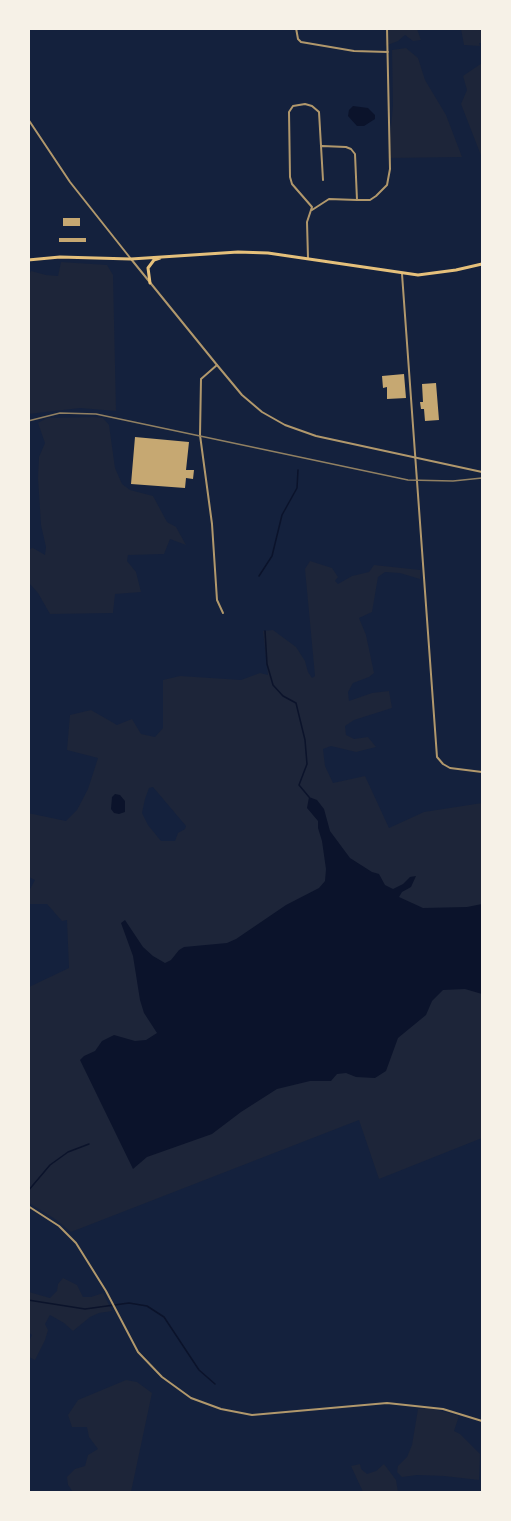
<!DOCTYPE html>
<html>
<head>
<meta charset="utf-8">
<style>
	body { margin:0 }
	#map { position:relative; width:511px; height:1521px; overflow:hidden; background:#14213d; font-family:"Nunito Sans",sans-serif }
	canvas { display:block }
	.frame { position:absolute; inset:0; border:30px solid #f6f1e7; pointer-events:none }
</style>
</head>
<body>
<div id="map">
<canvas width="511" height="1521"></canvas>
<div class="frame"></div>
</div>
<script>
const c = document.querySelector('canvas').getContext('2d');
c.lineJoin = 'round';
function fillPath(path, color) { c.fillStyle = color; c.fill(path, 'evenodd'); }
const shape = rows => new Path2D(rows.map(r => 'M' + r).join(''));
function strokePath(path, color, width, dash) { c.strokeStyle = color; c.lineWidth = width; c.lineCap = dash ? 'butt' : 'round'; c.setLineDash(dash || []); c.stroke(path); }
fillPath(shape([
	[386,29,417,29,421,40,413,41,405,35,398,41,385,46],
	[461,29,482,29,482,43,479,43,480,46,464,45],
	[406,48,418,58,425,80,446,115,462,157,388,158,393,106,392,50],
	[482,63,482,158,461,104,467,90,463,76],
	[61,262,107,265,113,275,116,411,80,408,29,414,29,275,31,271,46,275,58,276],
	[94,417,103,418,109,425,115,468,122,484,130,490,153,496,167,522,176,527,186,545,170,539,164,554,128,555,127,561,136,572,141,592,115,594,113,613,50,614,38,593,29,583,29,549,33,548,45,555,46,547,41,525,38,478,39,457,45,443,38,423,47,418],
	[310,561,332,568,338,577,335,581,338,584,352,576,369,572,374,565,420,570,420,579,400,573,385,572,378,577,372,612,359,618,366,635,374,673,369,677,353,683,348,692,349,701,372,693,389,691,392,708,354,720,345,726,346,735,354,739,368,737,376,747,356,752,331,746,323,749,325,766,333,783,365,776,389,828,424,812,482,803,482,1138,379,1179,359,1120,71,1232,55,1219,29,1203,29,987,69,968,67,920,62,921,47,904,29,904,29,891,35,880,29,877,28,813,66,821,77,810,88,789,98,758,67,750,70,715,91,710,117,725,132,719,141,734,155,737,163,728,163,680,180,676,241,680,260,673,268,675,263,631,273,630,296,647,305,661,308,672,312,678,315,676,305,569],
	[153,787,186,826,185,829,178,833,175,841,161,841,148,825,142,813,145,799,149,788],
	[63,1278,77,1285,83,1297,91,1297,103,1293,112,1311,99,1313,90,1317,73,1331,64,1323,50,1315,45,1324,48,1330,45,1340,35,1360,29,1357,29,1341,32,1335,29,1333,29,1292,50,1298,57,1291,58,1284],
	[126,1380,137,1382,152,1393,131,1492,63,1492,73,1492,68,1485,67,1477,75,1469,85,1466,88,1455,98,1449,89,1437,87,1427,72,1427,68,1415,78,1400],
	[430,1408,459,1416,454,1431,460,1434,480,1454,479,1480,444,1476,417,1475,402,1477,397,1472,398,1466,407,1457,412,1445,418,1409],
	[360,1464,361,1469,367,1474,376,1471,384,1464,396,1480,398,1492,363,1492,351,1466]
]), '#1d2539');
fillPath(shape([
	[353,106,368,108,375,115,375,119,364,126,357,126,348,116,349,110],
	[115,794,120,795,125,801,125,812,119,814,114,813,111,809,112,797],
	[309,797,317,800,324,809,330,831,350,858,372,872,379,874,385,885,393,889,403,884,410,877,416,876,411,887,402,892,399,897,423,908,467,907,482,904,482,994,465,989,443,990,432,1001,426,1015,398,1038,386,1071,375,1078,356,1077,346,1073,337,1074,331,1081,310,1081,277,1089,241,1112,212,1134,147,1157,133,1169,80,1060,84,1056,95,1051,102,1041,114,1035,135,1041,146,1040,157,1033,144,1013,140,1000,133,956,121,923,125,920,143,947,153,956,165,963,171,960,179,950,184,947,227,943,236,939,286,905,319,888,325,881,326,869,322,841,318,828,318,821,307,808]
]), '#0b132b');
strokePath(shape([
	[259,576,272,556,282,515,297,488,298,470],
	[265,631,267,664,273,685,283,696,296,703,305,740,307,764,299,785,309,797],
	[28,1191,50,1165,68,1152,89,1144],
	[28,1300,85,1309,129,1303,147,1306,164,1317,199,1370,215,1384]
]), '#0b132b', 1.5);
fillPath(shape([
	[63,218,80,218,80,226,63,226],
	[59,238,86,238,86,242,59,242],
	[404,374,406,398,387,399,387,387,383,388,382,376],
	[436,383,439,420,425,421,424,409,421,409,420,402,423,402,422,384],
	[135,437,189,442,186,470,194,470,193,479,186,478,185,488,131,484]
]), '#c6a872');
strokePath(shape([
	[296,28,298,39,301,42,354,51,388,52],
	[28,119,70,182,131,259],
	[322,146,346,147,351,149,355,154,357,200,370,200,376,196,387,185,390,169,387,28],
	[312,210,329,199,357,200],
	[308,258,307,222,312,207,292,184,290,177,289,112,293,106,305,104,312,106,319,112,323,180],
	[402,274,437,757,443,764,450,768,482,772],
	[217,365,201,379,200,435,212,524,217,600,223,613],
	[28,1206,59,1226,76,1243,106,1291,138,1352,162,1377,191,1398,221,1409,252,1415,387,1403,443,1409,482,1421]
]), '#b1986c', 2);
strokePath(shape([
	[131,259,217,365,242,395,262,412,285,425,316,436,482,472]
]), '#b1986c', 2);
strokePath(shape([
	[28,260,60,257,131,259,238,252,268,253,418,275,456,270,482,264],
	[150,283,148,268,154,260,160,258]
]), '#e5c07b', 3);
strokePath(shape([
	[28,421,60,413,96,414,408,480,453,481,482,478]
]), '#918062', 1.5);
</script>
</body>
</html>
